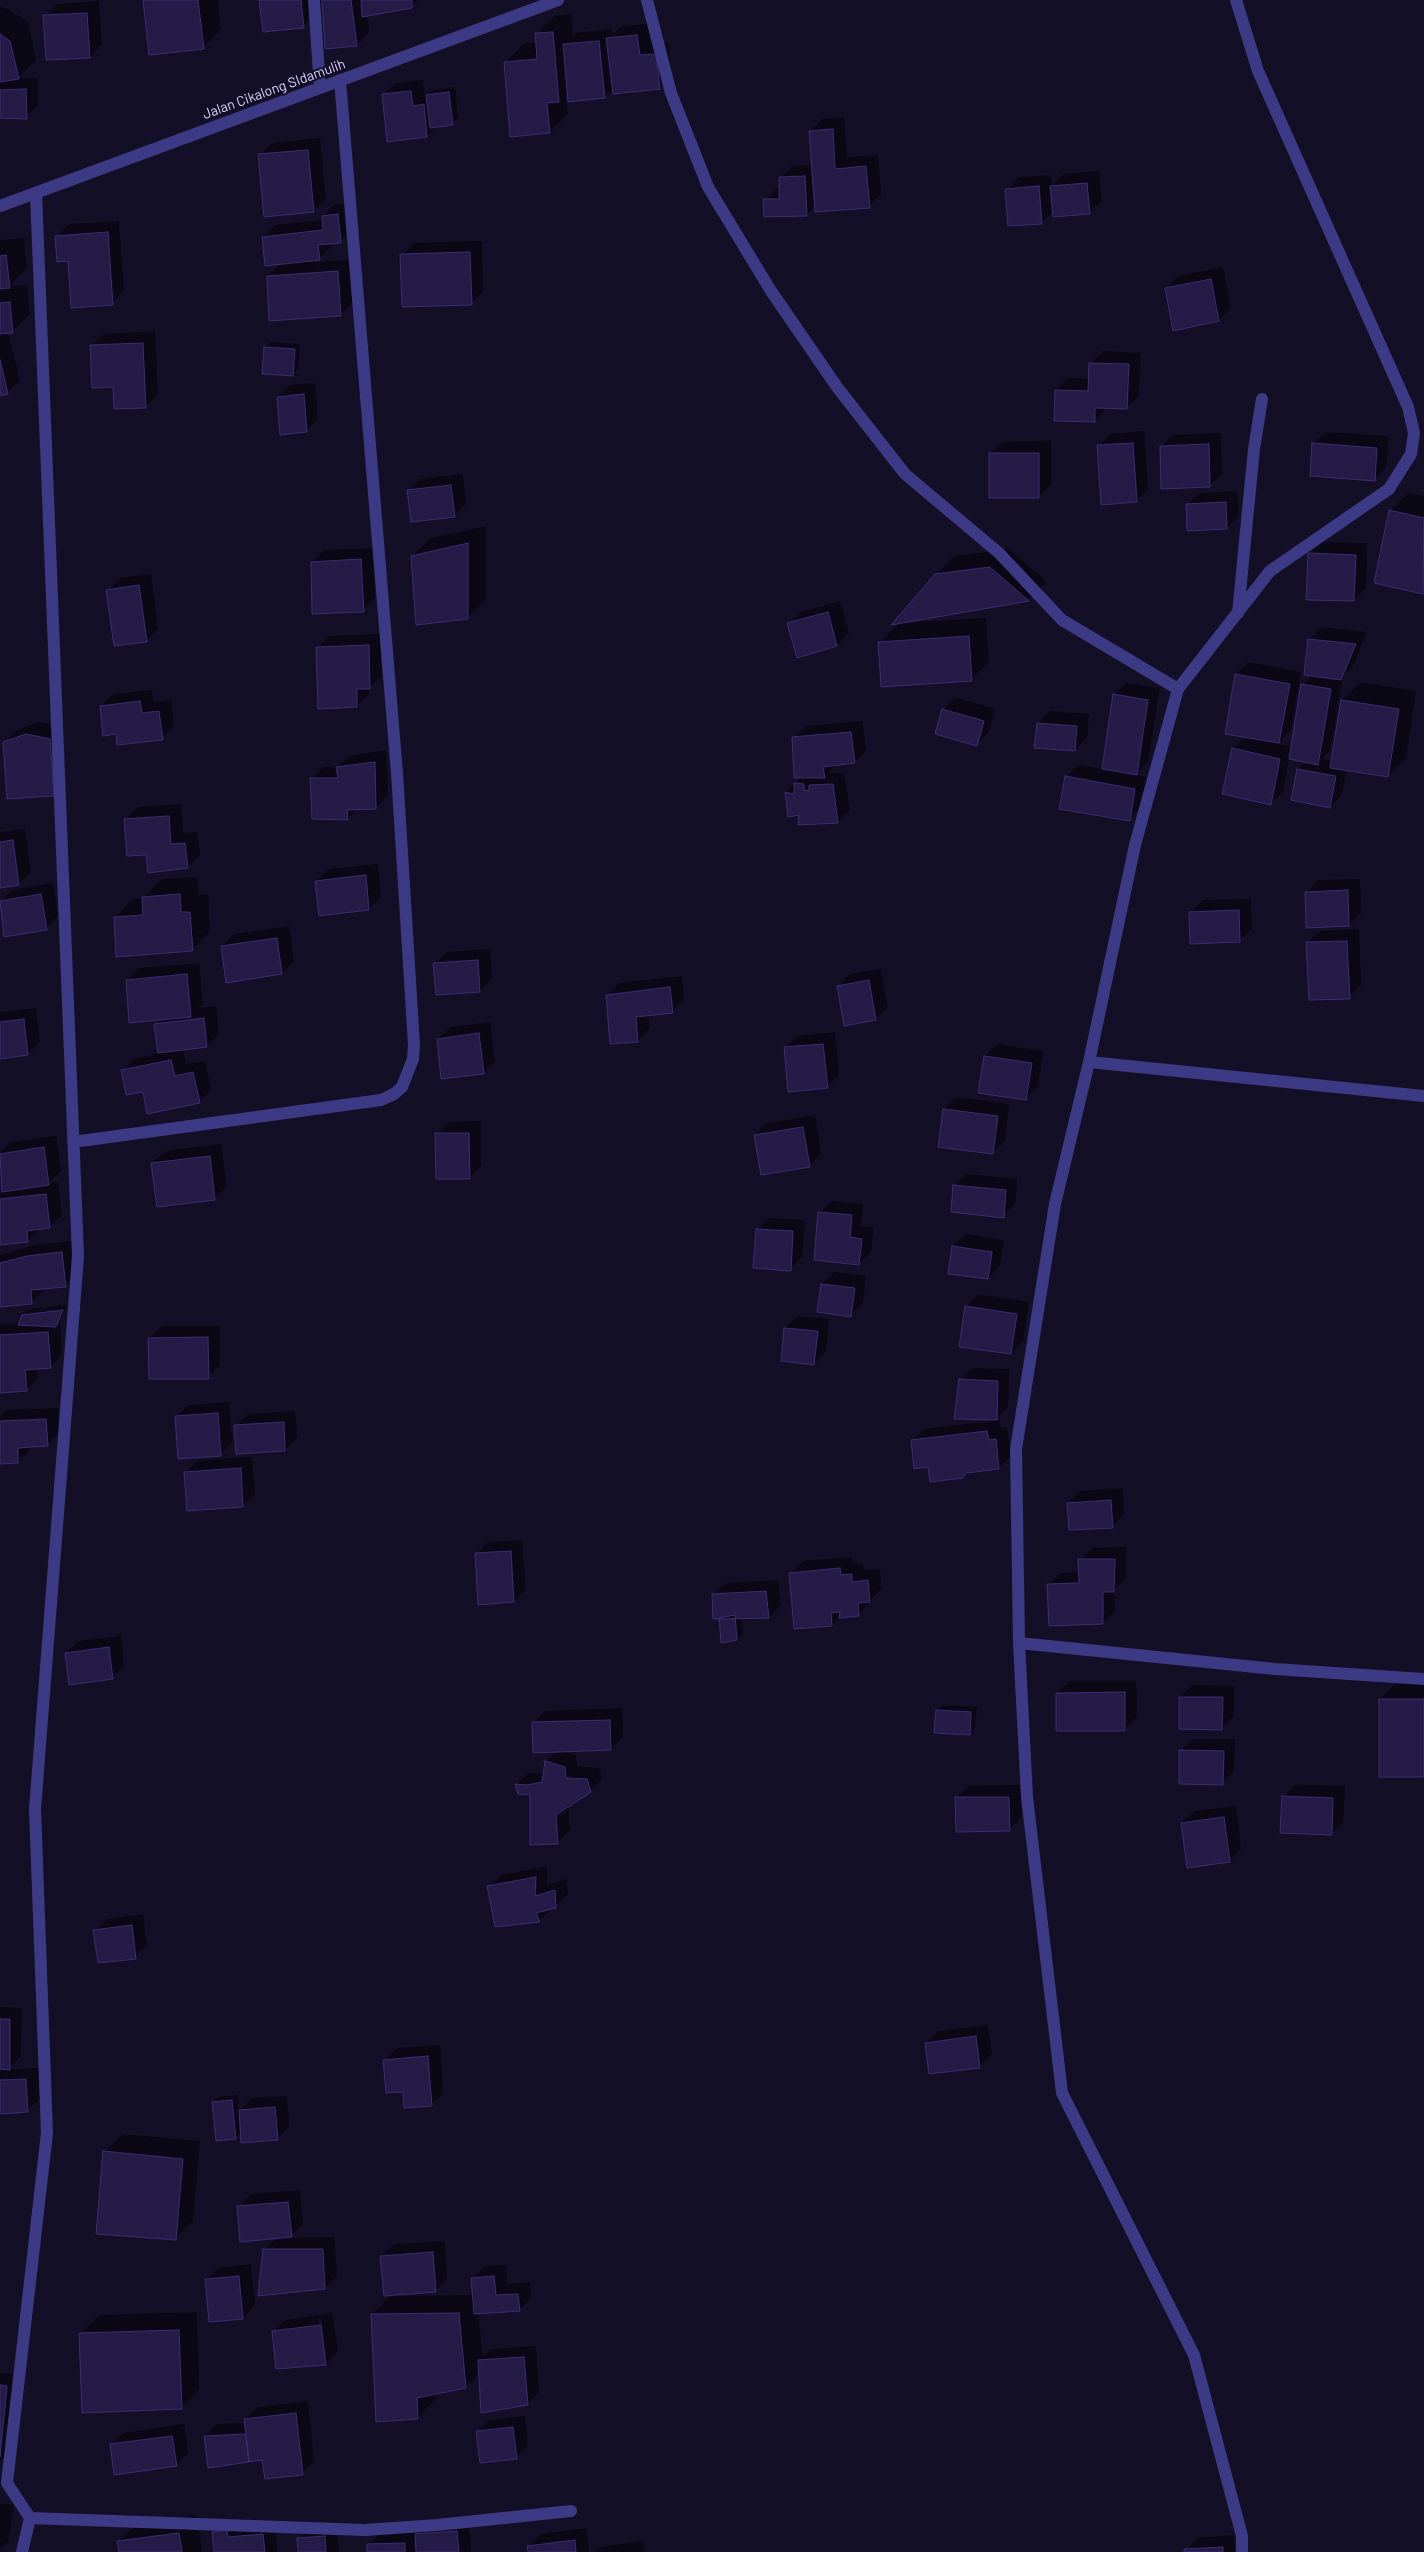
<!DOCTYPE html>
<html>
<head>
<meta charset="utf-8">
<style>
	body { margin:0 }
	canvas { display:block; background:#130f26 }
</style>
</head>
<body>
<canvas width="1424" height="2552"></canvas>
<script>
const c = document.querySelector('canvas').getContext('2d');
c.lineJoin = 'round';
function fillPath(path, color) { c.fillStyle = color; c.fill(path, 'evenodd'); }
const shape = rows => new Path2D(rows.map(r => 'M' + r).join(''));
function strokePath(path, color, width, dash) { c.strokeStyle = color; c.lineWidth = width; c.lineCap = dash ? 'butt' : 'round'; c.setLineDash(dash || []); c.stroke(path); }
function write(font, color, halo, rows, align = 'center') {
  c.font = font + ' Barlow,sans-serif'; c.lineWidth = 4; c.setLineDash([]); c.textBaseline = 'middle'; c.strokeStyle = halo; c.fillStyle = color; for (const [text, x, y, turn = 0] of rows) {
    c.save(); c.translate(x, y); c.rotate((+turn || 0) * Math.PI / 180); c.textAlign = isNaN(turn) ? turn : align; if (halo) c.strokeText(text, 0, 0); c.fillText(text, 0, 0); c.restore();
  }
}
fillPath(shape([
	[145,0,218,0,221,29,203,48],
	[260,0,314,0,315,14,303,26],
	[324,0,418,0,411,7,367,15,369,32,357,45],
	[99,1,102,44,90,57,45,16,57,4],
	[0,7,10,10,28,22,36,60,18,78,38,78,38,105,26,117,0,116],
	[571,14,573,36,576,33,611,29,612,35,620,27,649,23,652,44,668,42,672,75,660,88,614,88,604,97,569,91,566,94,568,114,550,132,505,63,523,44,537,43,536,34,555,16],
	[423,80,425,94,433,90,455,87,458,118,453,124,437,126,427,136,388,140,383,95,395,83],
	[844,117,847,157,878,155,881,194,869,206,816,205,806,215,765,200,777,188,780,188,780,178,792,166,813,165,810,132,822,119],
	[320,138,326,199,314,211,260,155,272,143],
	[1099,171,1102,201,1089,213,1053,211,1042,222,1007,190,1019,177,1051,175,1052,186,1063,174],
	[350,203,352,229,340,241,331,242,331,247,319,259,309,260,309,262,350,260,353,303,340,315,268,276,281,263,263,237,275,225,323,220,323,216,335,204],
	[119,221,124,291,112,303,69,260,57,236,69,224],
	[24,238,27,268,12,283,13,286,27,285,30,314,12,332,8,332,20,380,8,393,0,395,0,240],
	[482,241,483,291,471,304,402,255,414,243],
	[1223,267,1231,308,1219,320,1166,289,1178,276],
	[155,331,158,394,145,407,114,386,91,346,104,334],
	[271,342,300,344,298,369,292,375,265,347],
	[1103,351,1141,353,1139,396,1126,408,1107,407,1095,421,1056,390,1068,378,1090,379,1091,363],
	[315,383,318,419,306,431,278,397,290,385],
	[1144,431,1148,489,1136,501,1098,446,1110,434],
	[1326,432,1389,436,1386,468,1374,480,1313,444],
	[1221,433,1222,473,1210,486,1161,447,1173,435],
	[1051,441,1051,484,1039,497,990,454,1002,442],
	[463,474,466,504,454,516,408,491,420,479],
	[1237,491,1239,516,1227,528,1187,505,1199,493],
	[1408,493,1424,496,1423,592,1390,511],
	[486,526,486,599,468,617,412,556,431,538],
	[1322,542,1367,543,1366,588,1354,600,1310,554],
	[373,548,375,598,363,610,312,562,324,550],
	[1009,549,1047,582,1029,599,894,623,954,556],
	[151,574,158,629,146,641,108,591,120,578],
	[840,601,849,633,837,645,789,624,801,612],
	[986,618,989,662,971,680,879,643,899,623],
	[1322,627,1367,632,1353,666,1343,676,1330,751,1322,759,1332,761,1342,701,1360,682,1416,691,1406,758,1388,776,1346,770,1342,795,1330,807,1292,799,1298,769,1306,761,1289,758,1283,792,1270,804,1233,749,1246,736,1236,674,1248,662,1301,672,1291,730,1277,744,1292,747,1303,685,1312,675,1309,639],
	[380,634,382,676,369,688,369,694,357,706,317,648,329,636],
	[1126,683,1160,688,1148,761,1135,775,1146,777,1141,807,1129,819,1066,777,1078,765,1103,769,1114,695],
	[152,690,153,702,171,700,174,726,162,738,117,733,101,706,113,694],
	[955,697,995,709,989,732,977,744,943,710],
	[1050,711,1089,714,1087,738,1075,750,1038,723],
	[862,721,867,750,855,762,837,764,828,773,844,773,850,810,838,822,801,813,789,815,786,792,802,776,794,738,806,726],
	[39,722,61,727,53,794,4,743,17,730],
	[386,750,388,796,375,808,357,809,348,819,311,779,323,767,339,766,349,756],
	[181,804,183,833,197,832,200,855,188,867,147,853,126,819,138,807],
	[25,829,31,872,19,884,0,886,0,832],
	[378,864,381,897,369,909,316,881,328,869],
	[197,877,199,895,208,894,210,932,192,950,115,917,133,899,143,898,162,879],
	[1360,879,1361,913,1349,925,1306,893,1318,880],
	[53,883,58,916,46,929,5,936,0,902,12,890],
	[1251,899,1252,929,1239,941,1191,913,1203,900],
	[289,926,294,961,282,973,222,946,234,934],
	[1359,929,1361,985,1349,997,1307,943,1320,931],
	[490,949,492,979,480,991,435,964,447,952],
	[199,963,203,1004,198,1008,216,1006,219,1034,207,1046,183,1049,186,1064,205,1061,211,1090,199,1102,144,1090,122,1071,134,1059,159,1053,156,1024,161,1019,127,980,139,968],
	[881,969,888,1007,876,1019,838,986,850,974],
	[682,976,684,1000,672,1012,649,1015,650,1028,638,1041,607,996,619,983],
	[36,1008,40,1042,28,1054,0,1057,0,1012],
	[490,1022,495,1061,483,1073,438,1039,450,1027],
	[835,1032,839,1075,827,1087,785,1048,797,1036],
	[997,1044,1043,1051,1038,1086,1026,1098,985,1056],
	[956,1097,1009,1104,1005,1141,992,1153,944,1109],
	[815,1115,821,1154,809,1166,755,1135,767,1123],
	[481,1121,481,1166,469,1178,437,1134,449,1122],
	[56,1136,61,1171,49,1183,58,1182,62,1215,49,1227,40,1229,28,1241,0,1244,0,1195,3,1191,0,1153,10,1142],
	[221,1144,227,1186,215,1198,152,1163,165,1151],
	[966,1174,1017,1179,1015,1204,1003,1216,954,1186],
	[832,1201,863,1204,861,1226,874,1227,871,1252,859,1264,820,1213],
	[769,1218,805,1220,802,1257,790,1269,757,1230],
	[965,1234,1004,1240,1000,1266,988,1278,953,1247],
	[73,1241,77,1273,65,1285,44,1288,44,1290,32,1302,0,1306,0,1255,40,1244],
	[834,1272,866,1276,863,1303,851,1315,822,1284],
	[979,1294,1029,1302,1023,1341,1011,1353,967,1306],
	[67,1305,60,1321,62,1355,50,1367,37,1368,38,1378,26,1390,0,1392,0,1327,2,1324,20,1323,23,1315,29,1309],
	[797,1316,829,1319,826,1351,814,1364,782,1360,785,1328],
	[162,1326,220,1326,220,1365,208,1377,149,1338],
	[972,1368,1009,1369,1008,1407,995,1420,999,1420,1000,1428,1007,1427,1011,1456,999,1468,968,1472,963,1477,929,1465,912,1441,924,1429,992,1421,960,1380],
	[229,1402,232,1442,220,1455,176,1417,188,1405],
	[58,1408,59,1433,47,1445,30,1446,30,1450,18,1462,0,1463,0,1416,6,1410],
	[295,1411,297,1438,285,1450,236,1426,248,1414],
	[252,1457,255,1494,243,1506,186,1473,198,1460],
	[1123,1488,1124,1515,1112,1527,1068,1503,1080,1491],
	[522,1540,526,1589,514,1601,476,1554,488,1542],
	[1126,1547,1126,1578,1114,1590,1115,1611,1103,1623,1048,1585,1061,1573,1080,1572,1080,1560,1092,1548],
	[852,1557,853,1564,863,1563,864,1570,880,1569,881,1589,858,1615,840,1616,832,1625,791,1573,803,1561],
	[778,1580,781,1605,769,1617,741,1617,743,1634,737,1639,720,1618,713,1595,725,1583],
	[121,1636,124,1666,112,1678,66,1653,78,1641],
	[1069,1681,1136,1681,1137,1717,1125,1729,1057,1693],
	[1398,1681,1424,1681,1424,1775,1380,1699],
	[1192,1685,1234,1686,1234,1716,1222,1728,1180,1697],
	[943,1705,977,1707,975,1728,970,1734,937,1711],
	[622,1708,623,1737,611,1749,563,1751,576,1755,577,1766,599,1768,602,1779,590,1791,568,1806,570,1830,558,1842,531,1794,516,1785,528,1773,544,1773,546,1761,557,1751,533,1723,545,1711],
	[1193,1739,1235,1739,1234,1771,1222,1783,1181,1751],
	[1021,1785,1021,1818,1009,1830,956,1798,968,1786],
	[1295,1785,1345,1786,1343,1822,1331,1834,1283,1797],
	[1236,1806,1241,1849,1229,1861,1182,1823,1194,1811],
	[547,1866,547,1885,567,1879,568,1894,539,1921,496,1925,489,1887,501,1875],
	[143,1914,147,1945,135,1957,95,1931,107,1919],
	[0,2007,22,2008,21,2056,8,2069,38,2068,40,2099,27,2111,0,2112,0,2072,4,2068,0,2068],
	[988,2025,992,2054,980,2066,926,2044,938,2031],
	[440,2045,443,2093,431,2105,404,2091,385,2060,397,2048],
	[238,2095,239,2111,252,2098,287,2096,289,2127,277,2139,242,2131,236,2138,213,2103,219,2097],
	[123,2134,200,2141,193,2221,175,2239,104,2152],
	[300,2190,303,2224,289,2238,334,2237,337,2276,325,2288,265,2250,277,2237,239,2207,251,2194],
	[445,2241,447,2279,435,2291,399,2294,399,2296,474,2295,473,2278,485,2266,506,2265,507,2284,530,2282,531,2298,519,2310,478,2312,483,2357,491,2349,536,2346,539,2392,527,2404,480,2373,466,2387,436,2393,436,2399,418,2417,378,2421,372,2314,392,2294,382,2256,394,2244],
	[251,2264,255,2305,243,2318,210,2321,206,2280,218,2268],
	[197,2312,199,2390,181,2408,80,2334,99,2315],
	[332,2313,338,2351,326,2364,273,2332,285,2320],
	[321,2318,326,2354,323,2354,318,2319],
	[0,2373,19,2374,11,2451,0,2462],
	[308,2401,314,2461,302,2473,205,2436,217,2424,246,2423,246,2419,258,2407],
	[525,2416,528,2445,516,2458,477,2432,489,2420],
	[184,2424,188,2453,176,2465,111,2445,123,2433],
	[0,2503,14,2505,8,2542,0,2550],
	[197,2515,202,2552,120,2552,118,2542,137,2524],
	[239,2519,239,2525,275,2522,277,2552,215,2552,213,2532,226,2520],
	[469,2519,471,2552,368,2552,368,2545,380,2533,416,2531,417,2534,428,2522],
	[336,2525,339,2552,299,2552,298,2539,310,2527],
	[586,2528,589,2552,529,2552,529,2546,541,2534],
	[1234,2535,1235,2552,1185,2552,1197,2538],
	[643,2541,644,2552,595,2552,600,2547]
]), '#0007');
const building = shape([
	[143,0,198,0,204,49,149,55,143,0],
	[259,0,301,0,304,28,263,32,259,0],
	[322,0,351,0,357,46,325,49,322,0],
	[361,0,412,0,412,8,362,17,361,0],
	[87,13,90,58,46,60,43,15,87,13],
	[553,32,559,102,547,103,550,133,510,137,504,62,537,59,535,33,553,32],
	[0,34,10,41,19,79,0,82,0,34],
	[637,35,640,55,656,54,660,89,613,94,606,38,637,35],
	[599,41,605,98,568,102,563,44,599,41],
	[26,89,27,119,0,118,0,90,26,89],
	[411,91,413,106,424,104,427,137,387,142,382,94,411,91],
	[449,92,453,125,430,128,426,95,449,92],
	[833,129,835,169,866,166,870,208,815,212,809,131,833,129],
	[308,150,314,212,264,217,258,154,308,150],
	[805,176,807,216,764,217,763,199,779,199,779,177,805,176],
	[1087,183,1090,214,1053,217,1050,186,1087,183],
	[1039,186,1042,224,1008,226,1005,189,1039,186],
	[338,214,341,243,318,245,320,260,265,266,262,237,323,230,322,216,338,214],
	[108,232,113,305,71,308,68,261,57,262,55,236,108,232],
	[470,252,472,305,402,307,400,254,470,252],
	[6,255,10,288,0,289,0,256,6,255],
	[338,271,341,316,269,321,267,276,338,271],
	[1211,279,1219,321,1173,331,1165,288,1211,279],
	[10,302,13,333,0,334,0,303,10,302],
	[143,343,146,408,114,409,113,387,92,388,90,345,143,343],
	[264,347,295,349,293,376,262,374,264,347],
	[0,360,8,394,0,396,0,360],
	[1089,363,1129,364,1127,409,1095,408,1095,422,1054,421,1055,390,1088,391,1089,363],
	[304,394,307,432,280,435,277,397,304,394],
	[1133,443,1137,502,1101,505,1097,445,1133,443],
	[1312,443,1377,448,1375,481,1310,476,1312,443],
	[1209,444,1210,487,1161,489,1160,446,1209,444],
	[989,453,1039,453,1039,498,989,498,989,453],
	[451,485,455,517,411,522,407,490,451,485],
	[1226,502,1227,529,1187,531,1186,504,1226,502],
	[1389,510,1424,518,1423,594,1374,583,1389,510],
	[468,543,468,619,416,625,411,556,468,543],
	[1308,553,1356,555,1354,601,1306,600,1308,553],
	[361,559,364,612,312,614,311,562,361,559],
	[990,567,1029,601,891,625,935,574,990,567],
	[139,585,147,642,114,646,106,590,139,585],
	[828,612,837,646,797,658,787,623,828,612],
	[969,636,972,681,881,687,878,642,969,636],
	[1308,639,1356,644,1341,680,1304,675,1308,639],
	[369,645,370,689,357,689,357,707,318,709,316,647,369,645],
	[1235,674,1290,684,1279,743,1225,734,1235,674],
	[1301,684,1331,689,1318,765,1289,759,1301,684],
	[1113,694,1148,700,1137,775,1102,769,1113,694],
	[1341,700,1399,709,1388,777,1330,768,1341,700],
	[140,701,142,713,159,711,163,740,117,745,116,734,103,736,100,706,140,701],
	[942,709,984,721,977,746,935,734,942,709],
	[1037,723,1077,726,1075,751,1034,748,1037,723],
	[851,732,855,763,823,767,825,778,794,778,792,737,851,732],
	[26,734,50,739,54,796,7,799,3,742,26,734],
	[1232,748,1280,759,1271,805,1222,794,1232,748],
	[375,762,376,809,347,810,348,820,312,819,310,778,338,778,336,767,375,762],
	[1297,769,1336,776,1330,808,1291,800,1297,769],
	[1065,776,1135,789,1130,821,1059,809,1065,776],
	[794,783,804,784,804,790,809,791,809,785,833,784,838,823,798,825,799,815,788,817,785,792,794,794,794,783],
	[169,816,171,844,185,843,188,868,148,873,146,855,127,856,124,819,169,816],
	[13,840,19,885,0,888,0,842,13,840],
	[366,875,369,910,319,916,315,881,366,875],
	[1348,890,1349,926,1306,928,1305,892,1348,890],
	[41,894,47,930,4,937,0,901,41,894],
	[180,894,181,912,190,912,193,951,116,957,114,917,143,915,142,897,180,894],
	[1239,910,1240,942,1190,944,1189,912,1239,910],
	[277,938,282,974,226,983,221,946,277,938],
	[1347,941,1350,999,1309,1000,1306,942,1347,941],
	[478,960,480,992,436,995,433,963,478,960],
	[187,974,191,1017,129,1023,126,980,187,974],
	[869,980,876,1020,844,1026,837,986,869,980],
	[670,987,673,1013,636,1017,638,1042,610,1044,606,995,670,987],
	[204,1018,207,1047,158,1053,154,1024,204,1018],
	[24,1019,28,1055,0,1059,0,1022,24,1019],
	[479,1033,484,1074,441,1079,437,1039,479,1033],
	[823,1044,828,1088,788,1092,784,1047,823,1044],
	[984,1056,1032,1063,1026,1100,978,1093,984,1056],
	[171,1060,175,1076,193,1072,200,1103,147,1114,143,1092,126,1095,121,1070,171,1060],
	[943,1109,998,1116,993,1154,938,1147,943,1109],
	[803,1127,810,1167,761,1175,754,1135,803,1127],
	[435,1133,469,1133,470,1179,436,1179,435,1133],
	[44,1147,49,1185,2,1192,0,1154,44,1147],
	[210,1156,215,1200,157,1207,151,1163,210,1156],
	[953,1185,1006,1190,1004,1218,951,1212,953,1185],
	[46,1194,50,1228,27,1231,28,1242,0,1245,0,1199,46,1194],
	[818,1212,852,1215,850,1237,862,1239,859,1265,814,1260,818,1212],
	[756,1229,793,1231,791,1271,753,1268,756,1229],
	[952,1246,992,1252,988,1279,948,1274,952,1246],
	[62,1252,66,1287,31,1290,32,1304,0,1307,0,1263,27,1256,62,1252],
	[821,1284,855,1288,851,1317,817,1312,821,1284],
	[965,1306,1017,1314,1011,1354,959,1347,965,1306],
	[63,1310,56,1327,18,1325,22,1315,63,1310],
	[784,1328,818,1331,814,1365,781,1361,784,1328],
	[48,1332,51,1368,25,1370,27,1391,0,1393,0,1335,48,1332],
	[208,1337,209,1379,149,1379,148,1338,208,1337],
	[959,1379,998,1381,997,1420,954,1419,959,1379],
	[218,1413,221,1456,178,1459,175,1416,218,1413],
	[46,1419,48,1446,18,1448,18,1463,0,1464,0,1421,46,1419],
	[284,1422,285,1451,236,1454,234,1425,284,1422],
	[987,1431,989,1440,996,1439,999,1469,966,1473,963,1478,930,1482,928,1467,914,1469,911,1440,987,1431],
	[241,1468,243,1507,187,1511,184,1472,241,1468],
	[1111,1500,1113,1528,1069,1530,1067,1503,1111,1500],
	[511,1551,514,1602,478,1605,475,1553,511,1551],
	[1078,1559,1115,1559,1114,1592,1103,1592,1103,1624,1049,1626,1047,1584,1079,1583,1078,1559],
	[840,1568,841,1575,852,1574,852,1582,868,1580,870,1602,858,1603,859,1616,839,1618,840,1612,831,1613,832,1626,794,1629,789,1573,840,1568],
	[766,1591,769,1618,713,1619,712,1594,766,1591],
	[735,1615,737,1640,721,1643,719,1618,735,1615],
	[109,1647,113,1679,69,1685,65,1653,109,1647],
	[1125,1692,1125,1731,1056,1731,1056,1693,1125,1692],
	[1179,1697,1223,1697,1222,1730,1179,1729,1179,1697],
	[1379,1699,1424,1699,1424,1777,1379,1777,1379,1699],
	[936,1710,971,1712,970,1735,934,1733,936,1710],
	[610,1720,611,1750,533,1753,532,1722,610,1720],
	[1179,1750,1224,1751,1223,1785,1179,1784,1179,1750],
	[545,1761,565,1767,566,1778,587,1779,591,1792,556,1815,558,1844,530,1845,530,1795,518,1794,515,1784,527,1785,542,1782,545,1761],
	[1282,1796,1333,1798,1332,1835,1280,1833,1282,1796],
	[955,1797,1009,1797,1010,1831,956,1832,955,1797],
	[1224,1817,1230,1862,1187,1868,1181,1823,1224,1817],
	[536,1877,535,1896,555,1890,556,1908,536,1913,540,1922,495,1927,487,1886,536,1877],
	[132,1925,136,1959,98,1963,93,1930,132,1925],
	[0,2019,10,2019,10,2070,0,2069,0,2019],
	[976,2036,980,2068,929,2074,925,2043,976,2036],
	[428,2056,432,2106,404,2108,403,2092,386,2093,383,2060,428,2056],
	[26,2079,28,2112,0,2114,0,2080,26,2079],
	[232,2100,236,2139,216,2141,212,2102,232,2100],
	[275,2107,278,2140,241,2143,239,2110,275,2107],
	[103,2151,183,2159,176,2240,96,2234,103,2151],
	[288,2202,292,2237,240,2242,237,2206,288,2202],
	[263,2249,323,2249,325,2289,258,2296,263,2249],
	[433,2252,436,2292,384,2296,380,2256,433,2252],
	[239,2276,243,2319,209,2322,205,2279,239,2276],
	[494,2276,496,2295,518,2294,520,2311,474,2314,471,2278,494,2276],
	[459,2313,466,2388,417,2398,418,2419,376,2422,371,2314,459,2313],
	[321,2325,326,2365,276,2369,272,2331,321,2325],
	[179,2330,182,2409,82,2413,79,2333,179,2330],
	[524,2357,528,2405,481,2413,478,2360,524,2357],
	[0,2385,7,2386,0,2457,0,2385],
	[296,2413,303,2475,265,2479,262,2460,249,2462,244,2419,296,2413],
	[513,2427,517,2459,480,2463,476,2431,513,2427],
	[246,2434,249,2462,208,2468,204,2436,246,2434],
	[172,2436,177,2466,114,2475,110,2444,172,2436],
	[227,2530,228,2537,263,2534,265,2552,214,2552,212,2532,227,2530],
	[457,2531,459,2552,416,2552,415,2534,457,2531],
	[179,2533,182,2552,119,2552,117,2541,179,2533],
	[325,2536,326,2552,298,2552,297,2538,325,2536],
	[575,2540,576,2552,528,2552,527,2546,575,2540],
	[405,2543,405,2552,367,2552,367,2544,405,2543],
	[1223,2547,1223,2552,1184,2552,1184,2549,1223,2547]
]);
fillPath(building, '#241b47');
strokePath(building, '#3b2d73', 1);
strokePath(shape([
	[314,0,320,88],
	[647,0,671,93,708,187,771,291,837,387,905,474,999,553,1062,620,1178,689],
	[1236,0,1258,71,1408,407,1414,433,1411,454,1389,489,1270,571,1178,689,1135,845,1089,1062,1424,1096],
	[0,206,558,0],
	[1238,613,1254,449,1262,399],
	[73,1142,381,1100,394,1094,402,1087,413,1059,414,1045,397,773,340,80],
	[1019,1643,1016,1449,1055,1204,1089,1062],
	[30,2518,365,2530,437,2525,571,2511],
	[22,2552,30,2518,7,2483,47,2133,35,1809,78,1256,36,193],
	[1242,2552,1242,2536,1194,2355,1062,2093,1027,1797,1019,1643,1275,1669,1424,1679]
]), '#3d3a85', 12);
write('14px', '#d9d4ff', '#130f26', [
	["Jalan Cikalong SIdamulih",274,89,-20]
]);
</script>
</body>
</html>
